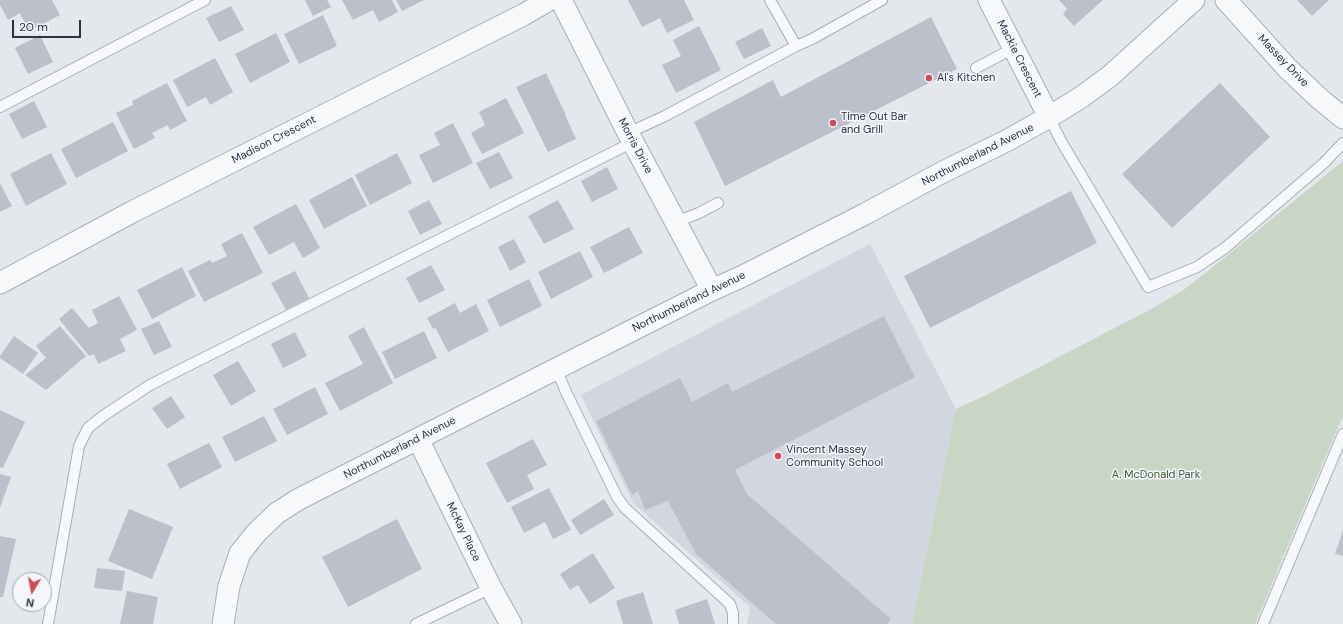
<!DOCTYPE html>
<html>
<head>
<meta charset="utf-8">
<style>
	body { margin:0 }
	#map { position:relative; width:1343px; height:624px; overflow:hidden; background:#e4e7ec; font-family:"DM Sans",sans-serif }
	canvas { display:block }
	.north { position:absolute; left:12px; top:572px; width:40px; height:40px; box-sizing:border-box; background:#f4f6f9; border:1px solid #a4a8b1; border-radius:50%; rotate:190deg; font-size:11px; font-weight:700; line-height:16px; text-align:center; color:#2b3445 }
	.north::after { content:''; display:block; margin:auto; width:14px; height:18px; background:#d1495b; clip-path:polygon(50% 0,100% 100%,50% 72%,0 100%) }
	.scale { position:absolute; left:12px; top:20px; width:69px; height:18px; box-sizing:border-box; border:2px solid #2b3445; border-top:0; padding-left:5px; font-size:12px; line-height:14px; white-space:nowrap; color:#2b3445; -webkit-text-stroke:3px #f4f6f9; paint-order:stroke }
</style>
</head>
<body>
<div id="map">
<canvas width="1343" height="624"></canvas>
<div class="north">N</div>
<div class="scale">20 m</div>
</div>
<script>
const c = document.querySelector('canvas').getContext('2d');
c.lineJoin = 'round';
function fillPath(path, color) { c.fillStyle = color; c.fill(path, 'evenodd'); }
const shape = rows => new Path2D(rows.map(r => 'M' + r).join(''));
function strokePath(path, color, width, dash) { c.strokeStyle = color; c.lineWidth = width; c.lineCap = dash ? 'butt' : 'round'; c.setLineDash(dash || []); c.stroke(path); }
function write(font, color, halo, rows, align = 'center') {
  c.font = font + ' "DM Sans",sans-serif'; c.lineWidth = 3; c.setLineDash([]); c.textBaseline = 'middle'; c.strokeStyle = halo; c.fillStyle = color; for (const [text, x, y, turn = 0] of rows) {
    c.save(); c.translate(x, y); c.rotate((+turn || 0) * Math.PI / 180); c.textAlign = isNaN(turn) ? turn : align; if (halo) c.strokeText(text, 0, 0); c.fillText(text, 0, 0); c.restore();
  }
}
fillPath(shape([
	[870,244,956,409,912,624,747,624,750,607,633,503,581,395]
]), '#d2d6de');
fillPath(shape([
	[1343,161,1343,415,1255,624,912,624,956,409,984,396,1153,308,1182,291,1208,271]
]), '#c9d6c5');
fillPath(shape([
	[0,0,52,0,60,15,29,31,20,13,8,20,0,5],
	[305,0,327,0,331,7,313,16],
	[342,0,392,0,398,12,379,22,373,10,353,20],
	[396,0,424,0,402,11],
	[628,0,684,0,694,20,667,33,660,18,642,27],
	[1059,0,1103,0,1074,26,1063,14,1067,9],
	[1297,0,1329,0,1312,16],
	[231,6,244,30,219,42,206,18],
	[323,15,337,46,299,64,284,34],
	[931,17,957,69,725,186,694,122,773,80,781,97],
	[699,26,721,70,676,93,662,65,681,56,673,40],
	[762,28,771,46,744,59,735,42],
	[276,33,290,62,250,83,235,54],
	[40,35,53,62,28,74,15,48],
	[215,58,233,92,210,105,206,97,187,107,173,80],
	[546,73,566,115,565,115,576,139,548,152,516,87],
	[167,83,187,121,170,130,168,125,152,133,155,138,134,149,116,113,133,105,132,101],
	[1220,83,1270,137,1172,228,1122,174],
	[506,98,524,133,482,154,471,133,485,125,479,112],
	[34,101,47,127,22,139,9,114],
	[113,122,128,151,76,178,61,149],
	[453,123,473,163,433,183,419,155,440,145,434,133],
	[499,152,513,178,490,189,476,163],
	[51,153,67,184,26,206,10,174],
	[397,153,412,183,370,205,355,175],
	[607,167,618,189,592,202,581,181],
	[352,177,367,206,324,229,309,200],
	[0,183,12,206,0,212],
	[1071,191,1097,243,930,328,904,276],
	[429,200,442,224,420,235,408,211],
	[558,200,574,229,544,244,528,216],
	[296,204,320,248,303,258,294,242,269,255,253,227],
	[629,227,643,253,604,273,590,247],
	[242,233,263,273,204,302,188,271,210,260,212,263,227,256,221,244],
	[514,239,526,262,510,271,498,247],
	[580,251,593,277,551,299,538,272],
	[431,265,445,290,419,303,406,278],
	[182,267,196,296,152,319,137,290],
	[295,271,309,298,286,310,271,283],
	[529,279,542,306,500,327,487,300],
	[119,296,137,330,120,339,126,351,98,364,94,354,89,356,59,319,72,308,89,328,98,323,92,310],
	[455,303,460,313,476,304,489,331,448,352,435,327,433,329,427,318],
	[884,316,915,377,735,470,747,494,891,619,887,624,776,624,696,554,668,501,645,510,638,491,632,495,596,421,680,378,692,402,728,383,732,392],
	[159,321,172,347,154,355,141,329],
	[60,326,86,356,46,390,25,375,46,358,36,346],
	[364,327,393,383,340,411,325,383,363,364,348,336],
	[424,331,437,358,395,379,382,352],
	[295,332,307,356,283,368,271,344],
	[14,336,38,353,23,374,0,358,0,356],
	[238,361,256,391,231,406,213,375],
	[315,387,328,414,287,435,273,409],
	[171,396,185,417,167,429,152,408],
	[0,410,25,422,3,468,0,467],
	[264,416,277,441,235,462,222,437],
	[533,439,547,465,527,475,534,489,507,503,486,463],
	[209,443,222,467,180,489,167,464],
	[0,474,11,477,0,508],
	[549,488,571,530,553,539,545,522,524,533,511,507],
	[604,499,614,515,580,535,571,520],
	[129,509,173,527,152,579,108,561],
	[397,519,422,569,348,607,322,557],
	[1343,530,1343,556,1335,554],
	[0,536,16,539,3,597,0,597],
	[593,553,615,588,590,604,578,585,570,590,560,574],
	[97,568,125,571,122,591,94,588],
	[127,591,158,597,153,624,120,624],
	[643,592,653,624,623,624,616,601],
	[707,599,715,624,679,624,675,610]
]), '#bbc0ca');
const service = shape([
	[770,0,796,46,812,39,882,0],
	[976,68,1014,48],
	[0,107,205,0],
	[1049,117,1061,141,1148,287,1197,267,1225,248,1324,163,1343,143],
	[628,133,665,116,796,46],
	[675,222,697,214,718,203],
	[556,368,566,392,617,497,625,508,730,604,733,613,733,624],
	[48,624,79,446,88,428,103,416,150,385,633,142],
	[416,624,491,588],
	[1263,624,1343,434]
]);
const minor = shape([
	[561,0,628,133,712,290],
	[989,0,1049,117],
	[1226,0,1288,69,1320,99,1343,118],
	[0,283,132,212,523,15,549,0],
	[418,439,491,588,511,624],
	[223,624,229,586,240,553,257,532,277,513,299,499,712,290,743,276,865,214,941,173,1008,140,1049,117,1080,98,1110,76,1194,0]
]);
strokePath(service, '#a9aeb7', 12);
strokePath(minor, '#a9aeb7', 23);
strokePath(service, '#f7f8fa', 10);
strokePath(minor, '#f7f8fa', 21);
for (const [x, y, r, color] of [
	[929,78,4,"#d1495b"],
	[833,123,4,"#d1495b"],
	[778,456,4,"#d1495b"]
]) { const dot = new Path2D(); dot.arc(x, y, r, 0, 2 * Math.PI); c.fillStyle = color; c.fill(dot); strokePath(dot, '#f4f6f9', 1.5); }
write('11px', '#2b3445', '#f4f6f9', [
	["Mackie Crescent",1019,59,63],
	["Massey Drive",1283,61,46],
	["Madison Crescent",274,140,-27],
	["Morris Drive",635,146,62],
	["Northumberland Avenue",978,155,-27],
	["Northumberland Avenue",689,302,-26],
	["Northumberland Avenue",400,448,-27],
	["McKay Place",463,532,64]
]);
write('11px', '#2b3445', '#f4f6f9', [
	["Al's Kitchen",937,78],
	["Time Out Bar",841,117],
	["and Grill",841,130],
	["Vincent Massey",786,450],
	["Community School",786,463]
], 'left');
write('11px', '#3f6138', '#f4f6f9', [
	["A. McDonald Park",1156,475]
]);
</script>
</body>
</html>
